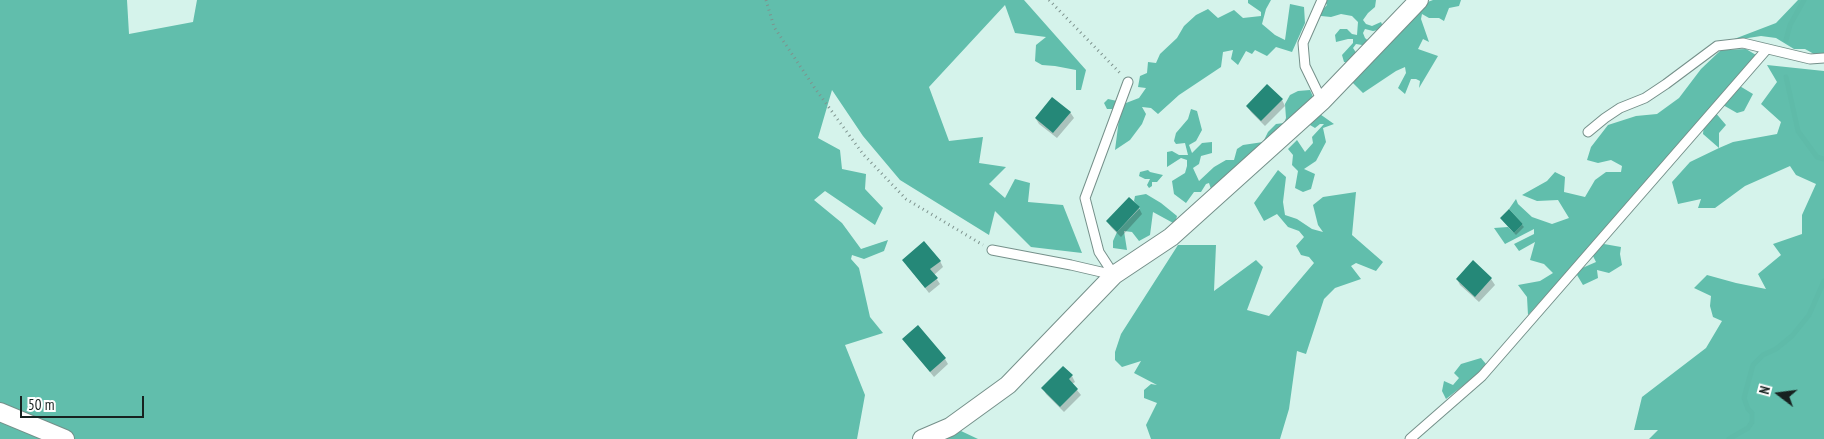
<!DOCTYPE html>
<html>
<head>
<meta charset="utf-8">
<style>
	body { margin:0 }
	#map { position:relative; width:1824px; height:439px; overflow:hidden; background:#d5f3eb; font-family:"PT Sans Narrow",sans-serif }
	canvas { display:block }
	.north { position:absolute; left:1754px; top:369px; width:50px; height:50px; -webkit-text-stroke:4px #fff; paint-order:stroke; rotate:285deg; font-size:14px; font-weight:700; line-height:20px; text-align:center; color:#172220 }
	.north::after { content:''; display:block; margin:auto; width:18px; height:22px; background:#172220; clip-path:polygon(50% 0,100% 100%,50% 72%,0 100%) }
	.scale { position:absolute; left:20px; top:396px; width:124px; height:22px; box-sizing:border-box; border:2px solid #172220; border-top:0; padding-left:6px; font-size:15px; line-height:18px; white-space:nowrap; color:#172220; -webkit-text-stroke:4px #fff; paint-order:stroke }
</style>
</head>
<body>
<div id="map">
<canvas width="1824" height="439"></canvas>
<div class="north">N</div>
<div class="scale">50 m</div>
</div>
<script>
const c = document.querySelector('canvas').getContext('2d');
c.lineJoin = 'round';
function fillPath(path, color) { c.fillStyle = color; c.fill(path, 'evenodd'); }
const shape = rows => new Path2D(rows.map(r => 'M' + r).join(''));
function strokePath(path, color, width, dash) { c.strokeStyle = color; c.lineWidth = width; c.lineCap = dash ? 'butt' : 'round'; c.setLineDash(dash || []); c.stroke(path); }
fillPath(shape([
	[0,0,127,0,129,34,193,22,197,0,1024,0,1086,70,1081,90,1076,90,1076,70,1055,66,1042,65,1035,61,1036,45,1046,37,1015,33,1005,5,929,87,949,141,983,137,979,163,1006,167,989,184,1005,198,1015,179,1030,183,1028,202,1063,205,1082,253,1031,247,995,211,989,235,900,180,863,136,832,90,818,138,840,150,842,169,866,174,865,189,883,208,875,225,825,191,814,200,842,223,861,249,888,240,884,251,864,259,852,255,851,259,859,268,870,317,883,333,845,345,865,395,857,439,0,439],
	[1248,0,1271,0,1266,9,1262,24,1275,35,1285,40,1290,4,1304,7,1305,23,1292,52,1276,47,1267,56,1255,50,1252,54,1246,51,1238,65,1231,59,1233,50,1223,52,1221,67,1179,95,1158,114,1151,108,1142,107,1146,114,1142,124,1130,140,1115,150,1119,119,1115,109,1107,109,1104,103,1108,99,1126,103,1139,98,1146,88,1138,87,1140,76,1147,73,1148,62,1156,63,1160,54,1177,38,1184,26,1196,15,1208,9,1218,18,1234,10,1243,18,1261,16,1261,12,1248,3],
	[1323,0,1376,0,1375,7,1368,13,1363,20,1366,24,1372,26,1381,22,1385,31,1382,32,1378,30,1373,31,1365,29,1363,33,1365,38,1372,44,1368,46,1356,44,1353,48,1359,57,1353,62,1344,62,1342,55,1353,43,1353,39,1348,39,1336,42,1335,35,1340,29,1347,29,1352,34,1357,35,1358,22,1352,16,1341,14,1331,17,1321,16,1321,11,1327,5],
	[1433,0,1461,0,1459,6,1449,8,1444,21,1439,18,1429,18,1422,14,1421,19,1429,42,1423,39,1418,49,1438,56,1419,88,1420,81,1416,79,1411,79,1405,94,1398,88,1406,73,1405,67,1396,71,1363,93,1351,81,1425,3],
	[1798,0,1824,0,1824,53,1814,54,1805,49,1794,49,1776,38,1761,36,1729,41,1776,23],
	[1746,49,1756,55,1733,82,1753,94,1744,111,1737,113,1723,105,1714,111,1726,125,1719,133,1719,148,1733,142,1777,134,1781,122,1761,104,1777,82,1767,65,1824,71,1824,439,1649,439,1658,430,1634,430,1642,397,1706,348,1722,321,1713,317,1710,306,1711,296,1694,288,1707,275,1736,283,1766,289,1758,274,1781,255,1773,244,1802,234,1802,215,1816,184,1796,175,1790,166,1745,186,1715,208,1698,208,1701,199,1678,204,1672,182,1690,162,1719,148,1703,134,1704,123,1528,315,1527,297,1518,285,1540,281,1553,273,1544,264,1530,260,1535,242,1519,251,1514,244,1534,234,1534,229,1505,244,1494,228,1508,227,1514,233,1523,224,1509,209,1516,199,1518,204,1532,217,1552,224,1569,218,1558,200,1537,201,1522,195,1547,181,1555,172,1565,177,1564,192,1585,197,1595,180,1606,172,1621,172,1622,166,1611,160,1598,163,1587,160,1591,147,1608,125,1636,116,1657,114,1679,98,1701,69,1721,50],
	[1310,90,1315,101,1289,127,1278,128,1267,142,1212,192,1209,183,1206,184,1201,192,1194,192,1186,203,1174,194,1172,181,1185,173,1187,166,1187,160,1181,158,1167,167,1167,152,1172,151,1179,155,1188,155,1185,143,1176,144,1174,141,1176,133,1188,119,1191,109,1197,111,1202,130,1196,141,1189,145,1192,153,1202,143,1212,142,1212,153,1201,156,1199,164,1193,168,1199,181,1214,167,1226,160,1234,160,1237,149,1243,145,1263,142,1268,132,1276,124,1284,123,1286,118,1285,104,1290,95,1298,91],
	[1317,112,1334,124,1323,128,1326,142,1316,161,1304,169,1315,174,1311,189,1303,192,1295,188,1298,171,1292,165,1293,155,1288,149,1297,140,1305,152,1313,143,1312,137,1324,124,1320,124,1315,128,1310,125],
	[1148,170,1150,172,1163,175,1157,182,1152,182,1152,186,1149,188,1147,185,1150,179,1145,179,1139,176,1140,172],
	[1278,170,1286,177,1283,202,1285,215,1297,219,1312,229,1323,232,1318,225,1313,205,1323,197,1356,192,1352,235,1383,262,1376,271,1356,263,1351,266,1361,279,1335,288,1324,299,1306,354,1297,351,1289,409,1280,439,1151,439,1146,425,1157,403,1144,398,1144,390,1151,384,1157,385,1134,373,1141,361,1122,367,1115,360,1115,352,1121,334,1178,245,1216,245,1214,291,1256,260,1263,267,1247,310,1269,316,1314,263,1309,257,1301,255,1296,246,1304,237,1299,231,1288,227,1277,214,1264,221,1254,203],
	[1146,194,1161,203,1177,216,1175,224,1153,212,1150,235,1139,241,1132,232,1124,231,1127,250,1113,248,1113,241,1117,232,1140,208,1134,201,1135,196],
	[1604,244,1621,247,1620,254,1622,265,1609,273,1597,270,1598,278,1583,285,1577,275,1580,269,1596,262,1593,256,1598,247],
	[1481,358,1486,364,1478,374,1446,399,1442,391,1444,381,1453,385,1459,378,1454,373,1461,364],
	[961,431,978,439,944,439]
]), '#61beac');
fillPath(shape([
	[1282,100,1285,106,1265,126,1251,112,1247,106],
	[1070,112,1074,118,1057,138,1039,124,1036,119],
	[1129,198,1139,208,1142,214,1121,237,1111,227,1107,221],
	[1509,211,1524,227,1516,235,1503,221],
	[903,260,940,261,943,267,934,275,940,284,929,293],
	[1473,262,1491,279,1495,285,1479,302,1460,285,1457,279],
	[903,339,945,359,948,364,934,377],
	[1072,376,1075,382,1072,384,1081,395,1064,412,1046,394,1043,388]
]), '#0003');
strokePath(shape([
	[1786,40,1790,25,1804,0],
	[1786,77,1798,131,1817,157,1824,159],
	[1729,439,1748,428,1752,422,1752,413,1748,409,1744,398,1753,365,1763,355,1776,349,1792,336,1809,315,1824,281]
]), '#5fbba9', 5);
fillPath(shape([
	[1267,84,1283,99,1261,121,1246,106],
	[1052,97,1071,112,1053,133,1035,118],
	[1129,197,1140,207,1117,232,1106,221],
	[1509,209,1523,224,1514,233,1500,218],
	[924,241,941,261,930,269,938,278,925,288,902,260],
	[1473,260,1492,278,1475,297,1456,279],
	[918,325,946,358,930,372,902,339],
	[1063,366,1073,375,1069,379,1078,389,1060,407,1041,388]
]), '#258878');
const service = shape([
	[1322,101,1305,66,1303,43,1322,0],
	[1588,132,1605,118,1620,108,1645,98,1666,84,1717,46,1743,43,1810,59,1824,58],
	[992,250,1071,265,1114,275],
	[1114,275,1099,252,1085,198,1128,82],
	[1410,439,1482,376,1767,49]
]);
const minor = shape([
	[0,412,65,439],
	[922,439,950,427,1008,385,1114,275,1171,237,1322,101,1419,0]
]);
strokePath(service, '#75908a', 11);
strokePath(minor, '#75908a', 20);
strokePath(shape([
	[766,0,774,27,814,87,863,154,906,199,983,245],
	[1049,0,1121,74]
]), '#7e938e', 3, [1, 4]);
strokePath(service, '#fff', 9);
strokePath(minor, '#fff', 18);
</script>
</body>
</html>
